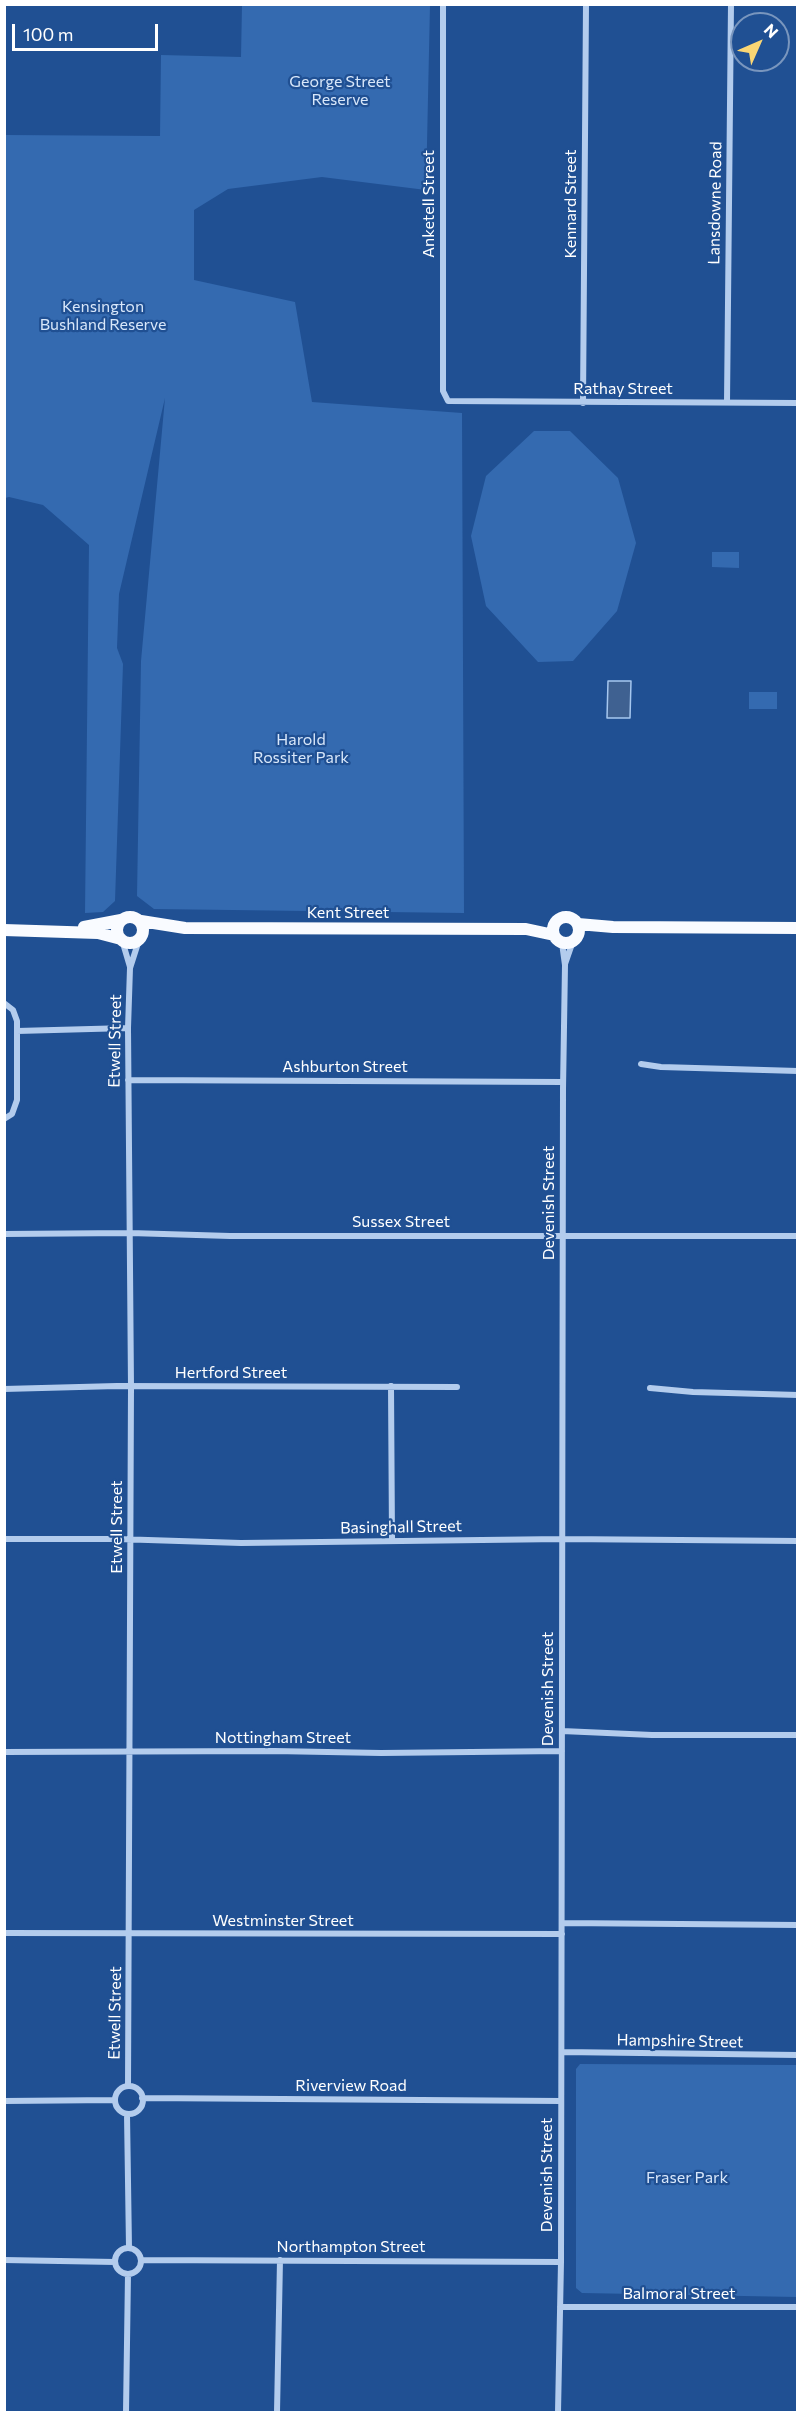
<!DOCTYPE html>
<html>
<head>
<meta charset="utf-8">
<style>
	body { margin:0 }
	#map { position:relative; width:802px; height:2417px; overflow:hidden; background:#205093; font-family:Commissioner,sans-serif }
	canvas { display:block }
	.frame { position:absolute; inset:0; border:6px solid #fff; pointer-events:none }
	.north { position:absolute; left:730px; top:12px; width:60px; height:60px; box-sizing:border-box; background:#205093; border:2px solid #7996be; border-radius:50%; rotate:45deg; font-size:16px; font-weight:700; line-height:24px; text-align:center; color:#fff }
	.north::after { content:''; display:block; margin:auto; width:21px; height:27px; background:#fad674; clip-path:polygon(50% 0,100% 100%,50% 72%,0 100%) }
	.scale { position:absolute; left:12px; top:24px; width:146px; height:27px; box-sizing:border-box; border:3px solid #fff; border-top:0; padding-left:8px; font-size:18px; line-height:21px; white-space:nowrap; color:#fff; -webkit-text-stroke:4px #205093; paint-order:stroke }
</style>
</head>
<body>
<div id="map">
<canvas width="802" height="2417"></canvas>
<div class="frame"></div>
<div class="north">N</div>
<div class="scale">100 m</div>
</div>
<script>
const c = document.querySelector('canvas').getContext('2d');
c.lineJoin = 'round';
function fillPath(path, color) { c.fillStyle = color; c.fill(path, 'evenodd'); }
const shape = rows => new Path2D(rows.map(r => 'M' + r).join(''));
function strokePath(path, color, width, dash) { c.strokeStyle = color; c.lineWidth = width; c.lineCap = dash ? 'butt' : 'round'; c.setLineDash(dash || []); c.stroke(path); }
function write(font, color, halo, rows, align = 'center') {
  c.font = font + ' Commissioner,sans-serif'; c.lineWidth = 4.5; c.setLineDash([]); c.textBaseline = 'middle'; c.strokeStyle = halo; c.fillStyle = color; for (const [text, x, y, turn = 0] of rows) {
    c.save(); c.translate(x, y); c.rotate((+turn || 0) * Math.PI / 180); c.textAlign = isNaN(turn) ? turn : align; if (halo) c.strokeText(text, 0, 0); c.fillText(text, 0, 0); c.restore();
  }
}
fillPath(shape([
	[242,5,430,5,426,190,322,177,228,189,194,210,194,280,295,302,312,402,462,413,464,913,154,909,137,896,141,661,165,398,119,594,117,648,123,664,115,901,103,912,85,913,89,545,43,505,9,497,5,498,5,135,160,136,161,55,241,57],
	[534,431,570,431,618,478,636,543,617,611,573,661,538,662,486,606,471,536,486,476],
	[712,552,739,552,739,568,712,567],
	[749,692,777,692,777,709,749,709],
	[580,2064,797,2065,797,2297,582,2293,576,2288,576,2069]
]), '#346ab0');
const water = shape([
	[608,681,631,681,630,718,607,718,608,681]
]);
fillPath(water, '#3f6191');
strokePath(water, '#a6c7ef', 1.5);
strokePath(shape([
	[443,4,443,391,448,401,798,403],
	[727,402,731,4],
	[583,403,586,4],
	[122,940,130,967],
	[565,964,573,941],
	[4,1003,13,1010,17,1021,17,1100,12,1114,4,1119],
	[17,1031,128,1028],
	[641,1064,661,1067,798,1071],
	[128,1080,563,1082],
	[4,1234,130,1233,230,1236,798,1236],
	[391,1386,392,1540],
	[650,1388,693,1392,798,1395],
	[4,1389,117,1386,457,1387],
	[4,1539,117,1539,241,1543,562,1539,798,1541],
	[562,1731,652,1735,798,1735],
	[4,1752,274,1751,381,1753,562,1751],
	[562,1923,798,1925],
	[4,1933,562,1934],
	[562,2052,798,2055],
	[128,2086,131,1387,128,1028,130,968,139,940],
	'115 2100a14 14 0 1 1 28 0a14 14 0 1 1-28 0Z',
	[142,2098,561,2101],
	[4,2101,115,2100],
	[127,2114,129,2248],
	'115 2261a13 13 0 1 1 26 0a13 13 0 1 1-26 0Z',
	[4,2260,115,2262],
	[141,2260,561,2262],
	[560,2307,798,2307],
	[126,2412,128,2274],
	[277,2412,280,2260],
	[558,2412,561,2262,563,1089,565,965,562,943]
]), '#b3cced', 6);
strokePath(shape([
	'117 930a13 13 0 1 1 26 0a13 13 0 1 1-26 0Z',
	'553 930a13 13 0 1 1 26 0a13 13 0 1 1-26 0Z',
	[141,921,185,928,526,929,554,935],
	[578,924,613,927,798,928],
	[84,927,121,920],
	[4,930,98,933,121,939]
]), '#f9fbff', 12);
write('16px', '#d8e7fa', '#205093', [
	["George Street",340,82],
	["Reserve",340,100],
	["Kensington",103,307],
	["Bushland Reserve",103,325],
	["Harold",301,740],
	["Rossiter Park",301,758],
	["Fraser Park",687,2178]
]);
write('16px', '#fff', '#205093', [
	["Lansdowne Road",715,203,-89],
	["Anketell Street",429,204,-90],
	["Kennard Street",571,204,-90],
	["Rathay Street",623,389],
	["Kent Street",348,913],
	["Etwell Street",115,1041,-89],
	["Ashburton Street",345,1067],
	["Devenish Street",549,1203,-90],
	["Sussex Street",401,1222],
	["Hertford Street",231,1373],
	["Etwell Street",117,1527,-90],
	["Basinghall Street",401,1527,-1],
	["Devenish Street",548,1689,-90],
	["Nottingham Street",283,1738],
	["Westminster Street",283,1921],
	["Etwell Street",115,2013,-89],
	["Hampshire Street",680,2041,1],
	["Riverview Road",351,2086],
	["Devenish Street",547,2175,-90],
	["Northampton Street",351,2247],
	["Balmoral Street",679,2294]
]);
</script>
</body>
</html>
